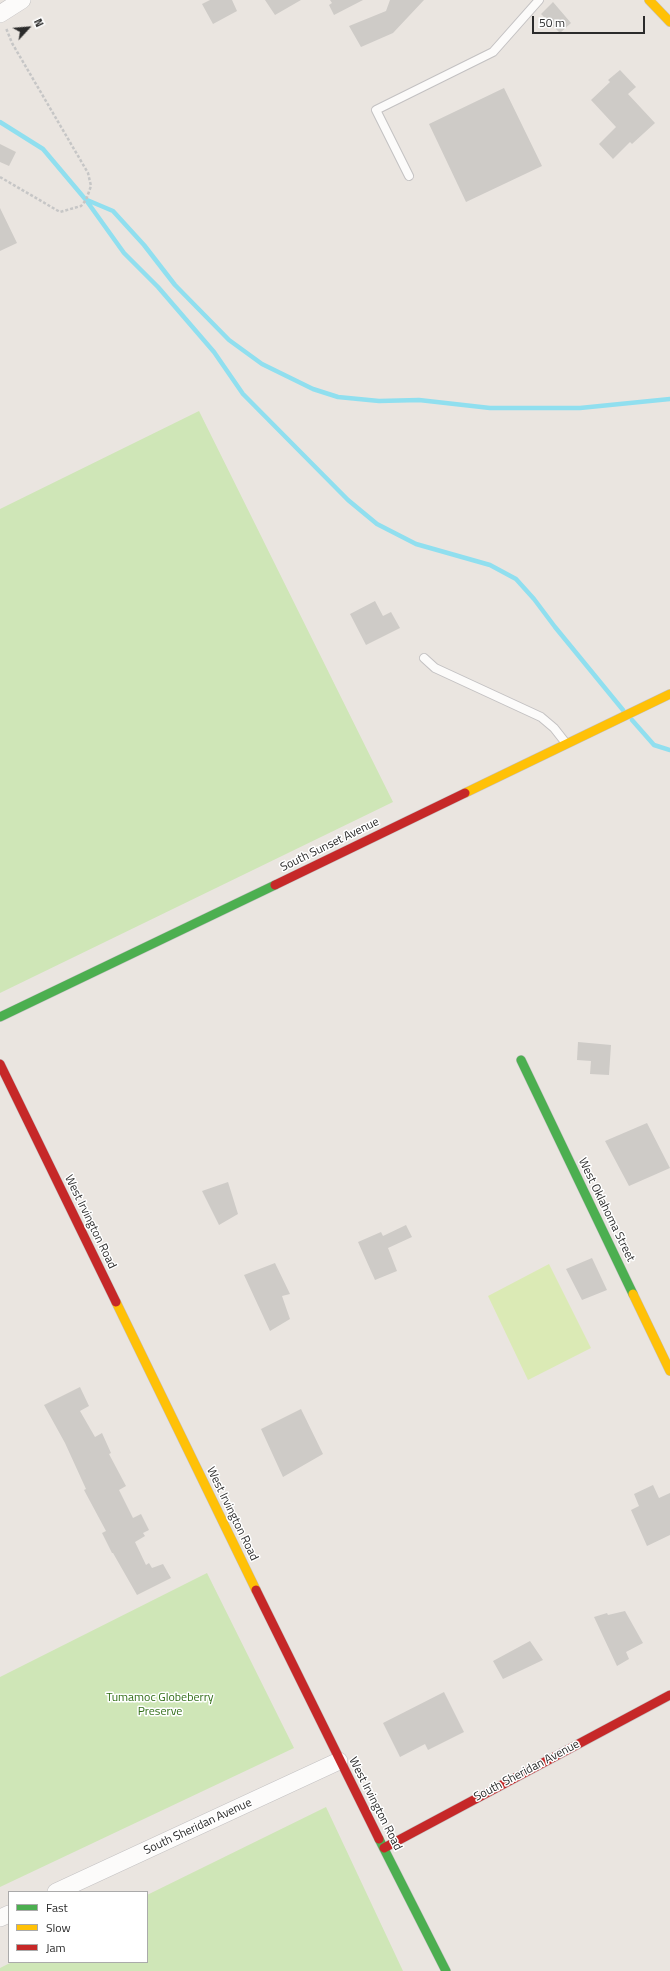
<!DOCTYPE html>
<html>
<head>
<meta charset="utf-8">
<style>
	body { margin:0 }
	#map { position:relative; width:670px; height:1971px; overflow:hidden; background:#eae5e0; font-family:"Titillium Web",sans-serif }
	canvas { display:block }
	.legend { position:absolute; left:8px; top:1891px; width:140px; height:72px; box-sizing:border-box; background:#fff; border:1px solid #aaa; margin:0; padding:5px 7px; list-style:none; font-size:12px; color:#2b2b2b }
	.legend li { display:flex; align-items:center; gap:8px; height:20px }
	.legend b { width:20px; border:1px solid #aaa }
	.north { position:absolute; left:8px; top:8px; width:40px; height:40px; -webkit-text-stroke:3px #fff; paint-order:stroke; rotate:64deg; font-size:11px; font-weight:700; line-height:16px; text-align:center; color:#2b2b2b }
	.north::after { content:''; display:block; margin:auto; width:14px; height:18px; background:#2b2b2b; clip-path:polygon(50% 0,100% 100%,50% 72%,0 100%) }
	.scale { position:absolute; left:532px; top:16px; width:113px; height:18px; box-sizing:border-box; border:2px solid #2b2b2b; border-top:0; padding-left:5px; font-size:12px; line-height:14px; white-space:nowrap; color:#2b2b2b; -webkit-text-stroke:3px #fff; paint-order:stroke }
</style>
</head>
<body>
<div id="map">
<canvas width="670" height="1971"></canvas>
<ul class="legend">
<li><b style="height:5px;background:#4caf50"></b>Fast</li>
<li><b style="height:5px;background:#ffc107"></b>Slow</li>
<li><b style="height:5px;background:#c62828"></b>Jam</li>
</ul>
<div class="north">N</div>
<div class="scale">50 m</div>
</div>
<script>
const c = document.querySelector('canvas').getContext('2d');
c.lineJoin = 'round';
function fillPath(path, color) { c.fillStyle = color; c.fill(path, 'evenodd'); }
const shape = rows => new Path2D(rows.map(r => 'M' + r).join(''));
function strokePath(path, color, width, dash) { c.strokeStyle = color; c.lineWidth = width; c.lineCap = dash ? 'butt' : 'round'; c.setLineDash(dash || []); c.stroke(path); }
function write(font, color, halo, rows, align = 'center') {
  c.font = font + ' "Titillium Web",sans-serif'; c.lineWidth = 3; c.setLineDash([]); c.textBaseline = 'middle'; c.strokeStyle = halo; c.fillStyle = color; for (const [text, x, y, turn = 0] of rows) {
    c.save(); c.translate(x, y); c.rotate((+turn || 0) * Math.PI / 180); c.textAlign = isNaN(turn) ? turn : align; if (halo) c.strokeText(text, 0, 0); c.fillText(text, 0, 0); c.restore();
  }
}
fillPath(shape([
	[199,411,393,802,0,993,0,509],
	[207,1573,294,1748,0,1887,0,1677],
	[326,1807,403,1971,0,1971,0,1968,12,1962,147,1962,147,1895]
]), '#cfe6b7');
fillPath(shape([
	[549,1264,591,1348,528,1380,488,1296]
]), '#dbeab5');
strokePath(shape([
	[0,122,43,149,86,200,124,253,158,287,214,352,243,394,348,500,377,524,416,544,490,565,516,579,534,599,555,627,623,710],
	[87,200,113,211,144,245,175,285,229,340,262,364,313,389,338,397,379,401,419,400,490,408,580,408,670,399],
	[632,720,654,745,670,750]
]), '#90dfef', 4.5);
fillPath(shape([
	[210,0,232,0,237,11,213,24,202,4],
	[265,0,301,0,275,15],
	[330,0,363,0,334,15,329,5,332,3],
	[390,0,424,0,393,33,361,47,349,26,386,11],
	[553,2,571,23,560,33,541,14],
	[620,70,636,87,628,94,655,123,632,144,630,142,613,159,599,144,616,127,591,100,610,82,608,80],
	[504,88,542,166,466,202,429,124],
	[0,144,16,152,9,166,0,162],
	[0,208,17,243,0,251],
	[375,601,383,616,391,612,400,628,366,645,350,614],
	[578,1042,611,1045,609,1075,590,1074,591,1061,577,1060],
	[647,1123,670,1168,629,1186,605,1141],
	[228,1182,238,1214,219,1225,202,1191],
	[406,1225,412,1237,388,1248,397,1271,375,1280,358,1242,381,1232,383,1236],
	[592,1258,607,1290,582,1300,566,1269],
	[275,1263,290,1294,282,1296,290,1319,270,1331,244,1275],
	[80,1387,89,1406,80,1411,95,1437,102,1433,111,1453,109,1454,126,1486,119,1490,133,1518,141,1514,149,1530,143,1533,145,1536,135,1542,146,1565,149,1563,152,1568,163,1564,171,1578,137,1595,113,1553,112,1553,102,1533,106,1531,84,1490,86,1489,65,1443,44,1405],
	[301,1409,323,1454,283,1477,261,1429],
	[653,1485,659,1498,670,1493,670,1535,647,1546,631,1510,639,1506,634,1494],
	[625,1611,643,1643,626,1652,629,1659,617,1666,594,1617,607,1613,608,1615],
	[530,1641,543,1660,503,1679,493,1661],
	[444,1692,464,1732,428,1750,425,1744,400,1757,383,1723]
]), '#cecbc7');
const lane = shape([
	[409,176,376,110,493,52,539,0],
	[424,658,435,668,541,717,554,728,565,742]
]);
const street = shape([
	[0,14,22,0],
	[56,1892,339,1761],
	[0,1918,9,1914]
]);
const fast = shape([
	[0,1017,275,885],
	[521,1060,633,1294],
	[379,1839,446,1971]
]);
const slow = shape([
	[649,0,670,22],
	[465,793,670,694],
	[633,1294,670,1371],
	[116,1302,256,1590]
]);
const jam = shape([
	[275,885,465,793],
	[0,1064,116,1302],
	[256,1590,379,1839],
	[384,1848,670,1695]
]);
strokePath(lane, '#c3c1c2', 10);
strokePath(street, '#c3c1c2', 18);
strokePath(fast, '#c3c1c2', 10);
strokePath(slow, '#c3c1c2', 10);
strokePath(jam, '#c3c1c2', 10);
strokePath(shape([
	[0,177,60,212,81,206,86,200,91,186,88,173,12,43,6,28]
]), '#c6c6c6', 2.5, [3, 2]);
strokePath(lane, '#fcfbfa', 8);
strokePath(street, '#fcfbfa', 17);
strokePath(fast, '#4caf50', 9);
strokePath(slow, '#ffc107', 9);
strokePath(jam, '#c62828', 9);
write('12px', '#2b2b2b', '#fff', [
	["South Sunset Avenue",330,845,-26],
	["West Oklahoma Street",606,1210,64],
	["West Irvington Road",90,1222,64],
	["West Irvington Road",232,1514,64],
	["South Sheridan Avenue",527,1771,-28],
	["West Irvington Road",375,1804,63],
	["South Sheridan Avenue",198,1827,-25]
]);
write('12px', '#306d16', '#fff', [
	["Tumamoc Globeberry",160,1698],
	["Preserve",160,1712]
]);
</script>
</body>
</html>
